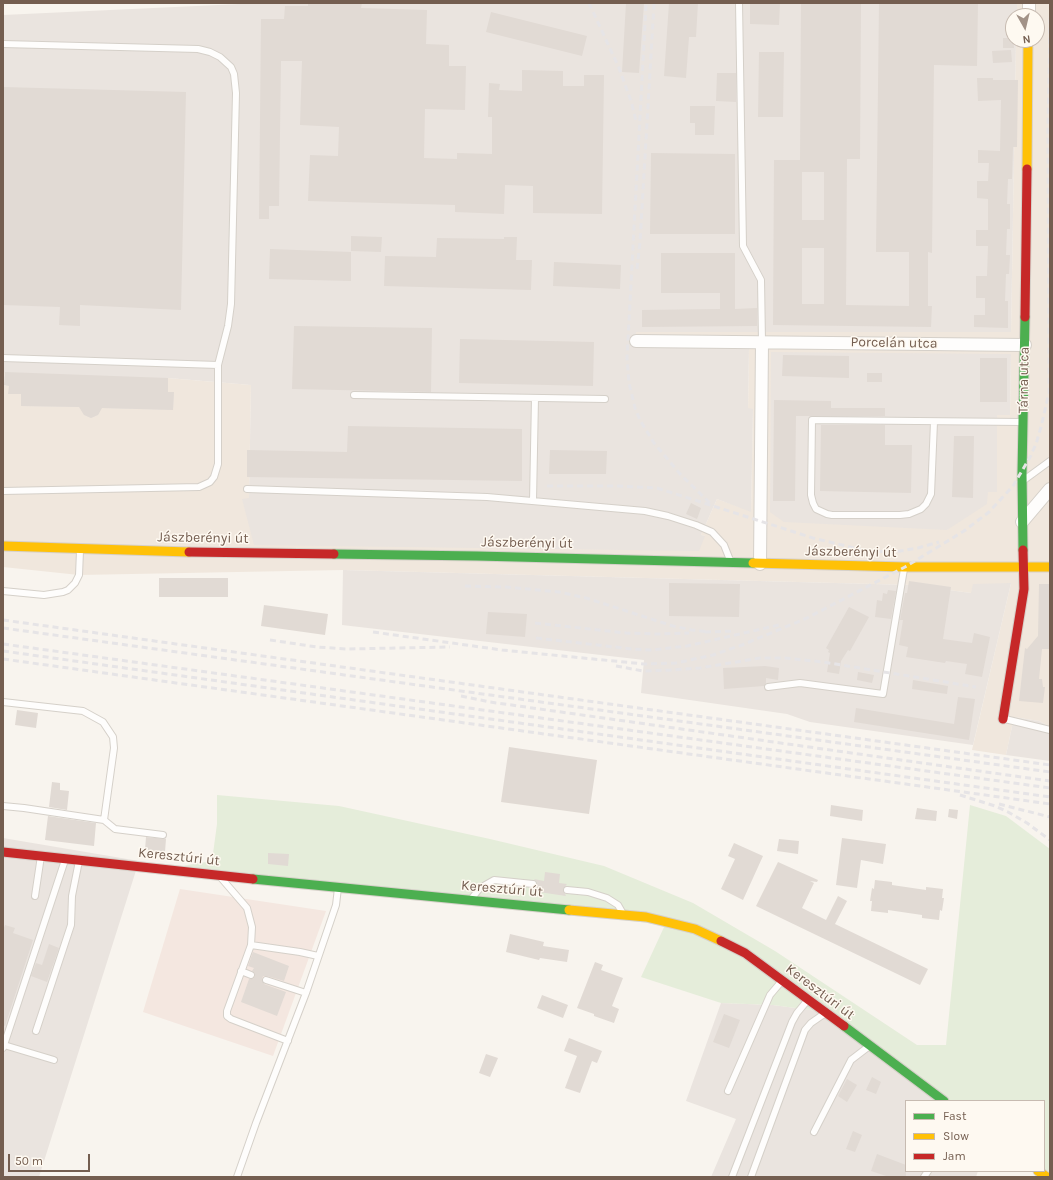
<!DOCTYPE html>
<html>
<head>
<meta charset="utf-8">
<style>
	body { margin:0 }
	#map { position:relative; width:1053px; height:1180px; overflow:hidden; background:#f8f4ee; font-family:Karla,sans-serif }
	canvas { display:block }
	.frame { position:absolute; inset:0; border:4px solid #745e50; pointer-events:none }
	.legend { position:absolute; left:905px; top:1100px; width:140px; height:72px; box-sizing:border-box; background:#fef9f1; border:1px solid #c7bbb1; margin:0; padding:5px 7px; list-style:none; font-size:12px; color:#745e50 }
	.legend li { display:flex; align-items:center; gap:8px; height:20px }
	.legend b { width:20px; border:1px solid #c7bbb1 }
	.north { position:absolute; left:1005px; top:8px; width:40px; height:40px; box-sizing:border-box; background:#fef9f1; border:1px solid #c7bbb1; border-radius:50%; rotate:172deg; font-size:11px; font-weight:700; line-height:16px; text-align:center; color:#745e50 }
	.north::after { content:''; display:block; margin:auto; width:14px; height:18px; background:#a29287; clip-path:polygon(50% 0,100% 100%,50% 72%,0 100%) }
	.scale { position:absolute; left:8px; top:1154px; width:82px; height:18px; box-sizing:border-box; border:2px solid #745e50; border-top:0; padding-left:5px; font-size:12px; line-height:14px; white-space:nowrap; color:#745e50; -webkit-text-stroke:3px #fef9f1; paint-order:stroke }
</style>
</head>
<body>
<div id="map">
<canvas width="1053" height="1180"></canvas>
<div class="frame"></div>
<ul class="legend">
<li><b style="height:5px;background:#4caf50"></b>Fast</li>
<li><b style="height:5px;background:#ffc107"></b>Slow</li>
<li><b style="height:5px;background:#c62828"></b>Jam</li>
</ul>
<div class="north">N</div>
<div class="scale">50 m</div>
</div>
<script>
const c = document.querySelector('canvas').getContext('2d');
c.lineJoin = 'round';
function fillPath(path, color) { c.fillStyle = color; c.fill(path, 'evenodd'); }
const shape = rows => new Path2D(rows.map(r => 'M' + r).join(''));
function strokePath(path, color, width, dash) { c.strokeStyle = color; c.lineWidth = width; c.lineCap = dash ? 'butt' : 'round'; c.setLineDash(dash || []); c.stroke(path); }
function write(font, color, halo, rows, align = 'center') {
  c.font = font + ' Karla,sans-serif'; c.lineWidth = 3; c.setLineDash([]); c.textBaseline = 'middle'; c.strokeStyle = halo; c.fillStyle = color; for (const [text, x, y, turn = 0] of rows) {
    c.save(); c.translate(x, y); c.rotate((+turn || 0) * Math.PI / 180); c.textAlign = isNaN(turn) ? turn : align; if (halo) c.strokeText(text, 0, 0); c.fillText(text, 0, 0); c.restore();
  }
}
fillPath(shape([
	[1017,3,1050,3,1050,727,1039,721,1014,717,1006,755,972,750,1011,583,971,593,911,585,343,570,79,575,3,567,3,372,5,372,4,385,9,386,21,394,81,407,101,408,168,392,168,378,251,385,249,499,242,499,705,536,701,535,717,499,751,511,753,409,748,409,749,348,635,348,636,332,1011,332,1016,40,1037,40,1037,16,1017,16],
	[1011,354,1010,415,997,415,997,492,988,492,947,530]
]), '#f0e7dd');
fillPath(shape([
	[180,889,326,911,273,1056,143,1012]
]), '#f4e7e0');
fillPath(shape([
	[261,3,1017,3,1017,16,1013,16,1013,40,1016,40,1011,332,636,332,635,348,749,348,748,408,753,409,751,512,717,499,701,535,705,536,699,551,254,545,242,499,249,498,251,385,168,378,168,392,174,392,173,410,101,408,98,415,91,418,84,415,81,407,21,406,21,394,9,394,9,386,4,385,5,373,3,372,3,15],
	[771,352,1011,354,1010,415,997,415,997,492,988,492,987,504,947,530,784,522,770,512],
	[343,570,911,585,971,593,973,584,1011,583,973,745,810,722,787,714,641,693,644,660,342,625],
	[1014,717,1039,721,1050,727,1050,761,1006,755],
	[3,838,139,861,39,1177,3,1177],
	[721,1003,773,1005,818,1011,941,1101,906,1101,906,1171,978,1171,976,1177,711,1177,736,1119,686,1101]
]), '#eae4df');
fillPath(shape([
	[217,795,339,806,490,839,604,866,693,903,775,951,917,1045,946,1045,970,805,1006,816,1050,849,1050,1177,1044,1171,1044,1101,941,1101,818,1011,773,1005,721,1003,641,977,665,925,182,866,212,861,217,824]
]), '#e5edda');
fillPath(shape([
	[308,3,362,3,361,8,427,10,426,44,449,45,449,66,466,66,465,110,425,109,424,158,457,159,457,153,492,154,492,117,488,117,489,83,500,84,499,90,522,91,522,70,563,71,563,86,584,86,584,75,604,75,602,214,533,213,533,186,505,185,504,214,455,212,455,205,308,201,310,155,338,156,339,127,300,125,302,61,281,61,279,206,269,206,269,219,259,219,261,19,284,19,285,6,308,6],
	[626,3,644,3,639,73,622,72],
	[669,3,698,3,696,37,689,37,686,78,664,76],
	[750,3,780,3,779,25,750,24],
	[801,3,861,3,860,159,847,159,846,305,909,306,909,252,876,252,879,3,978,3,977,66,934,65,932,253,928,252,928,306,932,306,931,327,773,325,774,160,800,160],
	[802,172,824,172,824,220,802,220],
	[802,248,824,248,824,304,802,304],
	[491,12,587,36,582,56,486,32],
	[1003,38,1013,38,1014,48,1003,48],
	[1011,50,1012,62,993,63,992,51],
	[759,52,784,52,783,117,758,117],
	[717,73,736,73,736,102,716,101],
	[977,78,993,78,993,80,1018,80,1017,147,1013,147,1012,179,1008,179,1007,204,1010,204,1010,229,1007,229,1006,255,1010,255,1009,274,1006,274,1005,301,1008,301,1008,328,974,327,974,315,985,315,985,298,976,298,976,276,987,276,988,246,976,246,976,230,988,230,988,199,977,198,977,181,988,181,989,163,978,163,978,150,1000,151,1001,100,978,101],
	[3,87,186,92,181,310,80,305,80,326,59,325,60,307,3,305],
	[690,106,715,106,714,135,695,135,695,123,690,123],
	[651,153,735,154,735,234,650,234],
	[351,236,382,237,381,252,351,251],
	[504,237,517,237,516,260,532,260,531,290,384,286,385,256,436,257,437,238,504,239],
	[270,249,351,252,351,281,269,279],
	[661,253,735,253,735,309,757,308,757,326,642,327,642,310,720,309,720,293,661,293],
	[554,262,621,265,620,289,553,286],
	[294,326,432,328,431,392,292,389],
	[460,339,594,342,593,386,459,383],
	[783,355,849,356,849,378,782,376],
	[980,358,1007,358,1007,402,980,402],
	[5,372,168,378,168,392,174,392,173,410,102,408,98,415,91,418,84,415,79,407,21,406,21,394,8,394,9,386,4,385],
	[867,373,882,373,882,382,867,382],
	[774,400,831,401,831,408,885,408,885,416,796,416,795,501,773,501],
	[821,425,885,425,885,445,912,445,911,493,820,491],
	[348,426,522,429,522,481,247,477,247,450,347,452],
	[954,436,974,436,973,498,952,497],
	[550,450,607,451,606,474,549,474],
	[691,503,701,508,697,519,686,514],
	[159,578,228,578,228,597,159,597],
	[909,581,951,587,943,639,972,643,974,633,990,637,982,677,965,674,967,664,946,661,945,663,906,657,908,647,899,645,903,620,900,620,905,593,907,593],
	[669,583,740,584,739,617,669,616],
	[1039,584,1050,584,1049,638,1050,638,1050,649,1042,649,1039,679,1042,679,1043,687,1045,687,1043,703,1019,701,1025,648,1027,649,1038,636],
	[888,590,896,591,891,619,875,617,877,600,882,601,883,593,887,594],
	[264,605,328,614,325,635,261,626],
	[849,607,869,617,850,651,848,650,841,661,839,674,827,672,830,653,828,652,829,650,826,648],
	[488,612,527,614,525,637,486,634],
	[765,666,779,668,778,680,766,678,766,683,764,686,724,689,723,668],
	[858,672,874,675,872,683,857,680],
	[913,680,948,686,947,694,912,689],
	[958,697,975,699,969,740,854,722,856,708,954,724],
	[17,710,38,713,36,728,15,725],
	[509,747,597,760,589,814,501,802],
	[52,782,60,783,60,790,69,791,67,810,49,807],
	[831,805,863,810,862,821,830,816],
	[917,808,937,811,936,821,915,819],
	[949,809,958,810,957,819,948,817],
	[48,816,96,823,94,846,45,840],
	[146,837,166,839,165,852,145,850],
	[842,838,886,844,883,864,861,860,857,888,836,885],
	[779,839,799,841,798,854,777,851],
	[734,843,763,856,743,900,721,889,735,859,728,856],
	[268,853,289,854,288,866,268,864],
	[778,862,818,880,817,882,810,881,814,883,802,908,826,920,838,896,847,901,835,924,928,969,920,985,756,906],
	[545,872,560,874,559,883,567,884,563,889,566,896,532,891,532,888,535,888,537,885,537,882,534,879,544,881],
	[875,880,892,882,892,885,926,890,926,887,943,889,942,898,944,898,942,911,940,910,939,920,922,918,922,915,888,910,888,913,871,911,872,901,870,901,872,888,874,889],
	[5,925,15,928,13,933,33,940,5,1026,3,1025,3,930],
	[510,934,544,942,543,946,569,950,567,962,540,958,539,960,506,952],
	[49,944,59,948,47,982,31,976,36,963,42,965],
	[253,952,289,966,284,981,267,976,263,976,262,979,264,984,286,992,277,1016,241,1002,249,979,253,979,255,976,255,973,252,971,254,968,248,966],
	[595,962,603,965,601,970,623,978,612,1006,619,1009,614,1023,594,1016,594,1014,577,1008],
	[542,995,568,1005,563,1018,537,1008],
	[724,1014,740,1020,729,1048,713,1042],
	[569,1038,602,1051,597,1063,592,1061,580,1093,565,1088,577,1056,564,1051],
	[486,1054,498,1058,490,1077,479,1073],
	[872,1077,881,1082,876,1094,866,1090],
	[847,1079,857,1085,847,1102,838,1096],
	[853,1131,862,1135,855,1152,846,1149],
	[877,1154,906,1165,906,1177,889,1177,871,1171]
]), '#e1dad4');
const lane = shape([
	[739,3,743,246,761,280,762,342],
	[3,44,198,49,210,52,220,57,231,67,234,74,236,93,231,304,228,326,218,365,218,464,214,477,210,482,199,487,3,491],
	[3,358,218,365],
	[354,395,605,399],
	[934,422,931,494,926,504,921,509,909,514,900,515,832,515,827,514,816,509,813,503,811,495,812,420,1022,422],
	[1024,480,1050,461],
	[247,489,487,497,645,511,668,516,696,525,712,532,724,545,730,560],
	[533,501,535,398],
	[3,591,44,595,63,592,68,590,75,583,79,575,80,551],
	[768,687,800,683,883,694,904,569],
	[3,702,83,711,103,722,113,737,114,748,104,820],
	[1005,719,1050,730],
	[3,806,24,808,104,820,115,829,163,835],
	[222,879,247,908,252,927,251,945,227,1011,227,1016,231,1019,288,1041],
	[567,890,588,892,607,898,618,905,622,912],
	[35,896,41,856],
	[472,898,480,888,494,880,533,884],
	[251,945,300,952,318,956],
	[241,971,251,975],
	[266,980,306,993],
	[36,1031,71,925,72,896,79,861],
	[4,1045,54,1060],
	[3,1048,65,860],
	[728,1091,770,995,781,982],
	[814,1132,851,1060,868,1047],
	[237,1177,256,1123,306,993,336,905,338,888],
	[732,1177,792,1022,797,1013,807,1001],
	[751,1177,805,1030,811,1023,824,1014],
	[924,1177,928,1171]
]);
const street = shape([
	[1029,16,1029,3],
	[636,341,1025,345],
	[1022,522,1050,489],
	[760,564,762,342]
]);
const fast = shape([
	[1023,550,1022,473,1025,317],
	[334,554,477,556,753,563],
	[253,879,569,910],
	[844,1026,944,1101]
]);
const slow = shape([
	[1027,169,1028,40],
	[3,546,189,552],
	[753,563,905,567,1050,567],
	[569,910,646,917,695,929,721,941],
	[1038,1171,1047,1177]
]);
const jam = shape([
	[1025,317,1027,169],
	[189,552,334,554],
	[1003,719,1024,589,1023,550],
	[3,852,253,879],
	[721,941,745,953,844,1026]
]);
strokePath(lane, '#d5d0c9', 8);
strokePath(street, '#d5d0c9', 14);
strokePath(fast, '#d6d0c9', 11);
strokePath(slow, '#d6d0c9', 11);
strokePath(jam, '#d6d0c9', 11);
strokePath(lane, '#fefdfc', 6);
strokePath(street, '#fefdfc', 12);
strokePath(fast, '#4caf50', 9);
strokePath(slow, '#ffc107', 9);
strokePath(jam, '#c62828', 9);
strokePath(shape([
	[589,3,619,68,631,101,636,121],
	[646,5,627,358,629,383,635,408,640,420,654,443,681,475,713,506],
	[637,269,640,242,654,4],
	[547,486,618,486,657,488,813,538,867,551,895,552,918,548,939,542],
	[465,586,506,587,559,592,586,598,673,626,692,630,710,632],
	[3,620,1050,765],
	[535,623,626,633,658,634,689,633],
	[3,628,1050,772],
	[373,632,502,650,563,656,644,664,676,663,713,655,742,645,807,618,905,567,964,531,989,512,1013,486,1029,459,1036,444,1041,427,1049,393,1048,128,1050,16],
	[705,632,735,631],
	[536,638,632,649,652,650,687,646,779,625],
	[270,640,317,647,346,649,450,647],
	[3,644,1050,788],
	[3,651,1050,797],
	[3,659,1050,804],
	[616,666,643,671,670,670,700,668,760,658,785,658,823,662,976,687],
	[461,696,490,702,1050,781],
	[960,795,995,806,1008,812,1027,823,1050,840],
	[999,804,1050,817]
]), '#e6e4e6', 3, [6, 4]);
write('14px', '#745e50', '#fef9f1', [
	["Porcelán utca",894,343,1],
	["Tárna utca",1024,380,-89],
	["Jászberényi út",203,538,1],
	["Jászberényi út",527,543,1],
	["Jászberényi út",851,552,1],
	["Keresztúri út",179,857,6],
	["Keresztúri út",502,889,5],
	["Keresztúri út",820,992,37]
]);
</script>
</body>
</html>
